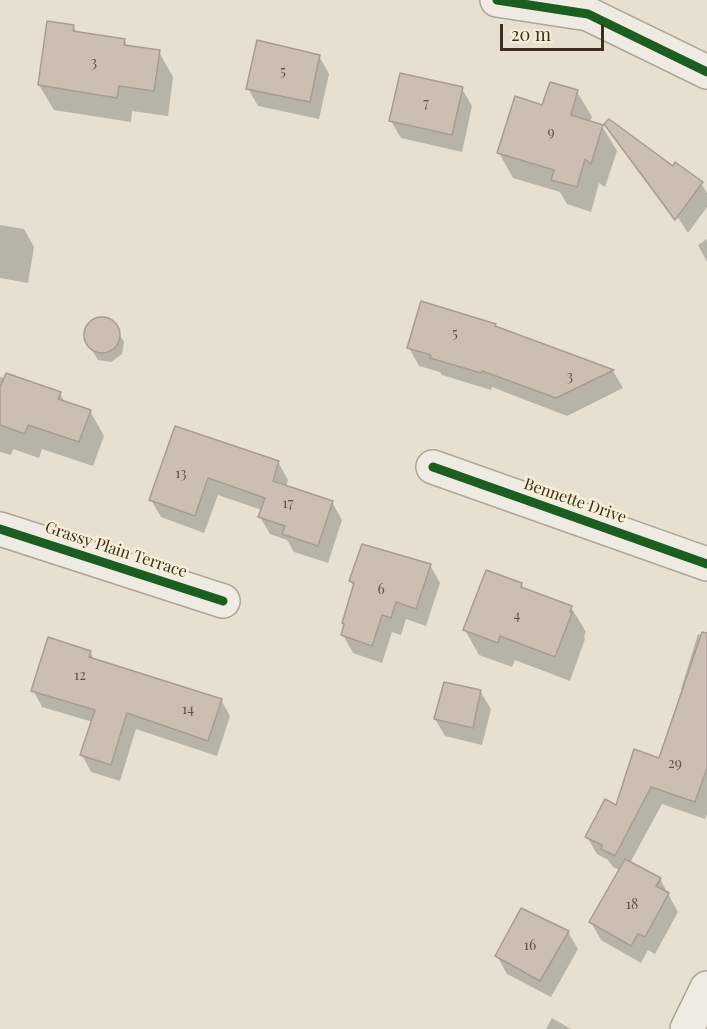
<!DOCTYPE html>
<html>
<head>
<meta charset="utf-8">
<style>
	body { margin:0 }
	#map { position:relative; width:707px; height:1029px; overflow:hidden; background:#e7e0d1; font-family:"Playfair Display",serif }
	canvas { display:block }
	.scale { position:absolute; left:500px; top:24px; width:104px; height:27px; box-sizing:border-box; border:3px solid #3d2e20; border-top:0; padding-left:8px; font-size:18px; line-height:21px; white-space:nowrap; color:#3d2e20; -webkit-text-stroke:4px #f7eed8; paint-order:stroke }
</style>
</head>
<body>
<div id="map">
<canvas width="707" height="1029"></canvas>
<div class="scale">20 m</div>
</div>
<script>
const c = document.querySelector('canvas').getContext('2d');
c.lineJoin = 'round';
function fillPath(path, color) { c.fillStyle = color; c.fill(path, 'evenodd'); }
const shape = rows => new Path2D(rows.map(r => 'M' + r).join(''));
function strokePath(path, color, width, dash) { c.strokeStyle = color; c.lineWidth = width; c.lineCap = dash ? 'butt' : 'round'; c.setLineDash(dash || []); c.stroke(path); }
function write(font, color, halo, rows, align = 'center') {
  c.font = font + ' "Playfair Display",serif'; c.lineWidth = 5; c.setLineDash([]); c.textBaseline = 'middle'; c.strokeStyle = halo; c.fillStyle = color; for (const [text, x, y, turn = 0] of rows) {
    c.save(); c.translate(x, y); c.rotate((+turn || 0) * Math.PI / 180); c.textAlign = isNaN(turn) ? turn : align; if (halo) c.strokeText(text, 0, 0); c.fillText(text, 0, 0); c.restore();
  }
}
fillPath(shape([
	[73,26,77,33,124,40,128,47,159,52,173,77,168,116,132,111,131,122,54,110,39,85],
	[319,56,329,74,319,119,258,106,248,88],
	[462,89,472,106,462,152,401,138,391,121],
	[577,92,592,117,590,122,602,126,617,151,605,187,599,183,591,212,567,204,560,192,513,178,499,153,543,107],
	[635,151,701,183,707,193,707,207,688,233],
	[0,225,24,229,34,247,28,283,0,278],
	[707,239,707,262,698,245],
	[98,319,111,321,124,342,122,354,111,362,98,360,85,339,87,326],
	[495,325,496,328,613,371,623,388,567,416,492,387,491,390,442,375,440,372,419,366,409,348],
	[0,377,60,393,65,403,90,411,104,436,93,466,42,449,39,458,13,449,11,455,0,452],
	[176,428,278,462,288,480,286,487,332,502,342,520,328,563,294,552,287,540,270,534,260,517,262,510,218,495,204,533,161,517,151,500],
	[430,565,440,583,426,626,406,619,401,635,392,632,382,663,353,653,343,635,345,626,343,623,354,587,351,581],
	[521,585,524,590,571,607,586,632,584,637,585,639,570,681,515,660,512,667,479,655,465,630],
	[698,634,707,637,707,814,705,819,662,804,630,863,660,879,678,912,655,954,648,950,641,963,601,940,591,922,620,870,613,867,608,860,597,854,587,837,660,760,683,693,681,689],
	[90,652,95,661,221,700,230,716,217,756,136,729,120,781,91,772,82,755,93,722,42,707,33,690],
	[480,691,491,709,482,745,445,736,435,719],
	[535,915,568,932,578,949,551,997,507,974,497,956],
	[552,1018,571,1029,546,1029]
]), '#0003');
const building = shape([
	[47,21,74,25,73,31,125,39,124,45,160,50,154,91,119,86,117,98,38,85,47,21],
	[257,40,320,55,310,102,246,89,257,40],
	[400,73,463,87,452,135,389,121,400,73],
	[550,82,578,90,571,115,603,125,591,164,585,159,577,187,551,180,554,170,497,153,515,96,542,105,550,82],
	[609,119,673,166,675,162,703,182,675,220,604,124,609,119],
	[421,301,496,324,495,326,614,370,556,398,482,371,481,373,430,358,431,355,407,348,421,301],
	'84 335a18 18 0 1 1 36 0a18 18 0 1 1-36 0Z',
	[6,373,61,392,58,399,91,410,79,442,28,425,25,434,0,425,0,388,6,373],
	[175,426,279,461,273,481,333,501,318,546,282,534,285,526,258,517,265,498,208,478,195,516,149,500,175,426],
	[362,544,431,564,416,609,396,602,391,618,382,615,372,646,341,635,344,624,342,623,354,583,349,581,362,544],
	[486,570,522,583,521,587,572,606,570,612,572,613,555,657,500,636,498,643,463,630,486,570],
	[702,632,707,633,707,768,695,802,651,787,615,856,601,849,602,845,585,837,605,799,616,805,634,749,659,758,702,632],
	[48,637,91,651,89,657,222,699,208,741,127,713,111,765,80,755,95,710,31,691,48,637],
	[444,682,481,690,473,728,434,719,444,682],
	[625,859,661,878,656,886,669,893,645,937,638,934,631,946,589,922,625,859],
	[521,908,569,931,540,981,495,956,521,908]
]);
fillPath(building, '#cbbfb2');
strokePath(building, '#a89c90', 1.5);
const street = shape([
	[497,0,588,14,707,72],
	[433,467,707,564],
	[0,529,223,601],
	[687,1029,707,988]
]);
strokePath(street, '#ada599', 36);
strokePath(street, '#efebe3', 33);
strokePath(shape([
	[497,0,588,14,707,72],
	[433,467,707,564],
	[0,529,223,601]
]), '#1b5e20', 9);
write('14px', '#605244', null, [
	["3",94,63],
	["5",283,72],
	["7",426,104],
	["9",551,133],
	["5",455,334],
	["3",570,377],
	["13",181,474],
	["17",288,504],
	["6",381,590],
	["4",517,616],
	["12",80,676],
	["14",188,710],
	["29",675,764],
	["18",632,905],
	["16",530,946]
]);
write('16px', '#3d2e20', '#f7eed8', [
	["Bennette Drive",575,501,19],
	["Grassy Plain Terrace",116,550,18]
]);
</script>
</body>
</html>
